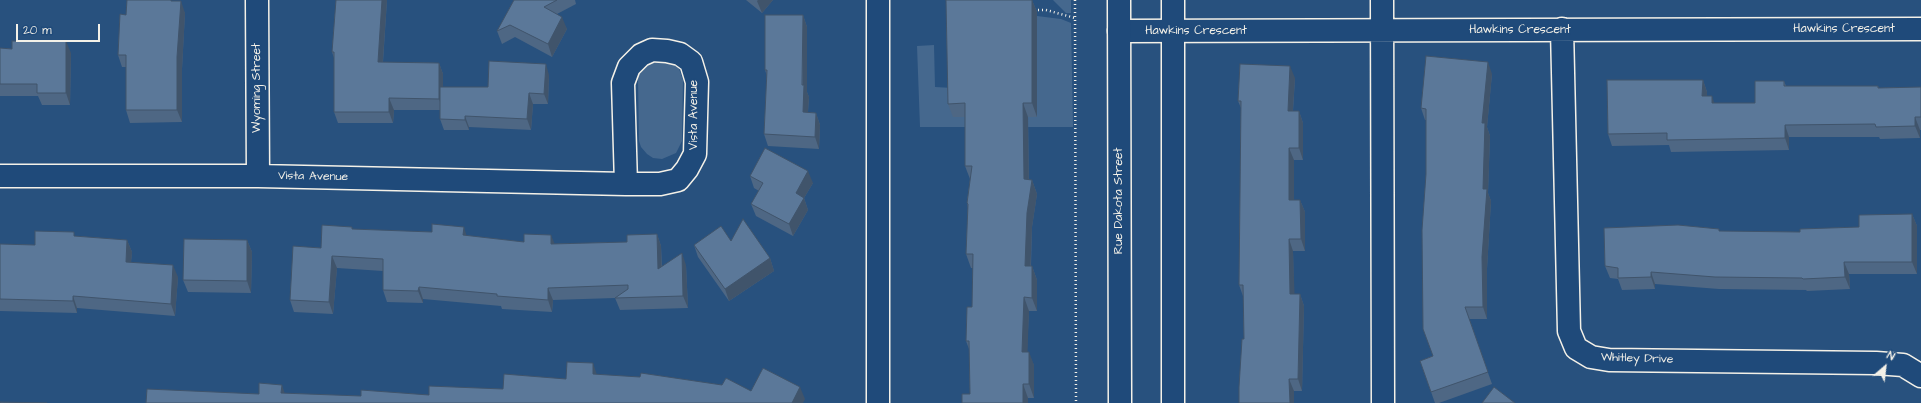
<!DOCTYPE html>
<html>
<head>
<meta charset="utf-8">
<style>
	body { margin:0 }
	#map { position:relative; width:1921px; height:403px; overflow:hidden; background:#28517e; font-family:"Architects Daughter",sans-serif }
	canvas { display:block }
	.north { position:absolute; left:1865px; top:347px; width:40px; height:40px; -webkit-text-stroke:3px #1f4a7a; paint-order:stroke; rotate:28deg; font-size:11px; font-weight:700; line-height:16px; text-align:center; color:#f4f1e8 }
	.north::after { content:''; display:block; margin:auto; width:14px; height:18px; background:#f4f1e8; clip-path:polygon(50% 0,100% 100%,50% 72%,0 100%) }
	.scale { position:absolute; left:16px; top:24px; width:84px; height:18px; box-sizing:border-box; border:2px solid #f4f1e8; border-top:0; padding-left:5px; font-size:12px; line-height:14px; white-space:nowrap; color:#f4f1e8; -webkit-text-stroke:3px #1f4a7a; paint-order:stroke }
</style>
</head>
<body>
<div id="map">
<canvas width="1921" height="403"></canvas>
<div class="north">N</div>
<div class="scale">20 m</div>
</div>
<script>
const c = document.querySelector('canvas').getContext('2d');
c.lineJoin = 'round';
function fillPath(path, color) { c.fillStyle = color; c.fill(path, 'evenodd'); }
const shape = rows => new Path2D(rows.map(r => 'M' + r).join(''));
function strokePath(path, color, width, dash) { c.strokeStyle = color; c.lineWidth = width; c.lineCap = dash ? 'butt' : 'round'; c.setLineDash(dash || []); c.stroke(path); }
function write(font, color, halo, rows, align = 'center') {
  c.font = font + ' "Architects Daughter",sans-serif'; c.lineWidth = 3.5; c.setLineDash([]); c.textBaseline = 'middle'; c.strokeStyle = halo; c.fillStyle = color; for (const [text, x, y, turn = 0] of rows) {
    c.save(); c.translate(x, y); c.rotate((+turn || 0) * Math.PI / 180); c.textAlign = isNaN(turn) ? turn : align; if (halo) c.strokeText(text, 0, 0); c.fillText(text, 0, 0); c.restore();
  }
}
fillPath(shape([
	[1053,0,1071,0,1071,13,1066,13],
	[1037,16,1061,19,1071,23,1073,127,920,127,917,46,934,45,935,87,953,88],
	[657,60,674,63,679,69,683,80,682,141,676,153,662,159,653,158,647,154,641,147,639,141,638,78,639,71,644,66]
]), '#45688e');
const minor = shape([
	[257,0,258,176],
	[1382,0,1383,403],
	[1562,29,1569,331,1576,348,1591,357,1609,360,1876,363,1903,365,1921,376],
	[1119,31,1921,29],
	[0,176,258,176,626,184,660,184,678,180,687,169,695,154,697,82,691,62,680,54,667,51,652,50,641,55,629,67,623,83,626,184],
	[878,403,878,0]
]);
const major = shape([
	[1119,0,1120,403],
	[1173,0,1173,403]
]);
strokePath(minor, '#f4f1e8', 25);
strokePath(major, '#f4f1e8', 25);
strokePath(shape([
	[1075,0,1076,403],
	[1034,10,1046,10,1075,18]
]), '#f4f1e8', 2.5, [1, 3]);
strokePath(minor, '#1f4a7a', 22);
strokePath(major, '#1f4a7a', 22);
fillPath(shape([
	[336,0,387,0,383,62,439,63,443,74,443,87,488,87,549,75,548,104,533,104,531,130,469,127,469,130,444,130,440,119,440,110,394,110,393,123,338,123,334,112,334,58,332,52],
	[514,0,575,0,576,4,557,14,567,29,552,57,515,37,502,44,497,31],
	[746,0,773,0,762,13],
	[946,0,1032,0,1037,12,1037,117,1028,117,1029,180,1032,180,1037,194,1032,227,1031,266,1032,266,1037,280,1037,311,1029,311,1027,352,1034,365,1034,398,1028,398,1028,403,962,403,970,394,969,349,966,341,972,307,973,268,971,268,966,254,968,208,967,203,970,179,965,166,965,117,953,117,948,104],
	[177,1,185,13,182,69,182,122,130,123,126,110,126,67,122,67,118,55,126,15],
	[803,15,807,27,807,92,809,97,808,112,816,113,820,125,819,149,768,146,764,134,767,76,765,70],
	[0,48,71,53,70,105,42,105,38,96,0,96],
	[1492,74,1487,127,1490,136,1488,193,1491,201,1487,269,1487,319,1469,319,1492,384,1439,403,1435,403,1420,361,1433,356,1426,174,1426,120,1425,120,1421,108],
	[1295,78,1293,111,1299,111,1303,123,1303,160,1294,160,1294,200,1300,200,1305,212,1305,251,1293,251,1294,294,1300,294,1304,306,1302,391,1294,391,1294,403,1239,403,1244,339,1243,296,1239,285,1241,108,1238,101],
	[1703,80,1707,92,1707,96,1714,103,1755,103,1784,81,1786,86,1878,86,1879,88,1921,87,1921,130,1920,130,1920,138,1880,139,1879,137,1789,137,1789,150,1671,152,1669,145,1612,146,1608,134],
	[750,176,813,183,804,198,808,210,793,236,756,216,751,204,759,191,754,188],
	[1912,214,1917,226,1917,274,1849,274,1850,289,1807,291,1806,290,1719,289,1655,284,1655,289,1622,290,1618,279,1610,278,1605,266,1720,231,1800,232,1859,227],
	[353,229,467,236,524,242,555,244,627,242,657,234,661,246,662,266,686,265,688,308,620,310,615,298,553,300,552,312,502,309,501,306,423,299,423,303,387,302,383,290,383,271,337,268,333,314,294,312,290,300,321,248],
	[76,236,127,240,132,252,131,262,178,277,175,316,77,308,77,313,0,311,0,244,35,245],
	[247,240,252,252,251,293,188,292,183,280],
	[731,241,770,258,774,271,729,301,698,257,694,245]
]), '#4e6784');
fillPath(shape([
	[382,0,387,0,382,73,378,62],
	[758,0,773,0,762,13,757,1],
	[1032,0,1037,12,1037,117,1032,103],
	[181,1,185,13,182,69,182,122,177,110,177,57],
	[803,15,807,27,807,92,809,97,807,124,803,112],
	[562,17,567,29,552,57,548,44],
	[66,41,71,53,70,105,66,93],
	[1488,62,1492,74,1487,127,1490,136,1488,193,1491,201,1487,269,1487,319,1483,307,1482,257,1483,189,1482,123],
	[439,63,443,74,443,110,439,99],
	[546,64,549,75,548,104,544,94],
	[1290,66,1295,78,1292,123,1288,111],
	[1703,80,1707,92,1707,108,1702,96],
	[529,93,533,104,531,130,527,119],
	[1712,96,1716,108,1712,103],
	[389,98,394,110,393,123,389,112],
	[1023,103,1028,117,1029,193,1024,179],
	[1299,111,1303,123,1303,160,1299,148],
	[816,113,820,125,819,149,815,137],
	[465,116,469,127,469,130,465,120],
	[1915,117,1920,130,1920,138,1915,126],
	[1785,125,1789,137,1789,150,1785,138],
	[1289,148,1294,160,1294,212,1289,200],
	[808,171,813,183,804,198,808,210,793,236,789,224,796,193],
	[1032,180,1037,194,1032,227,1030,279,1025,266,1027,213],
	[1300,200,1305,212,1305,251,1301,239],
	[1912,214,1917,226,1917,274,1912,262],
	[464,227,468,240,463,235],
	[657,234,661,246,662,281,658,269],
	[551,235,556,247,551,244],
	[1289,239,1293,251,1295,306,1290,294],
	[127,240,132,252,130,274,126,262],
	[247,240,252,252,251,293,247,281],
	[682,253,686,265,688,308,683,296],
	[332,256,337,268,333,314,329,302],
	[770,258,774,271,729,301,725,289],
	[1844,262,1849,274,1850,289,1845,277],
	[173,265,178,277,175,316,171,304],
	[1032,266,1037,280,1037,311,1032,298],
	[1651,272,1655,284,1655,289,1651,277],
	[419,287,423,299,423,303,418,291],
	[548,288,553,300,552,312,548,300],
	[1300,294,1304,306,1302,391,1298,379],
	[73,296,77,308,77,313,73,301],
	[1024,297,1029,311,1027,366,1022,352],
	[1029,352,1034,365,1034,398,1029,384],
	[593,363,597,375,593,374],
	[1289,379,1294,391,1294,403,1290,403],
	[1023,384,1028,398,1028,403,1023,403],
	[282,385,286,397,281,393],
	[800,387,805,399,803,403,792,403]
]), '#40546b');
const building = shape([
	[127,0,171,0,171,1,181,1,177,57,177,110,126,110,126,55,118,55,120,14,126,15,127,0],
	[336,0,382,0,378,62,439,63,439,99,389,98,389,112,334,112,334,52,332,52,336,0],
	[514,0,557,0,544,7,562,17,548,44,510,25,497,31,514,0],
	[946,0,1032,0,1032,103,1023,103,1024,179,1032,180,1027,213,1025,266,1032,266,1032,298,1024,297,1022,352,1029,352,1029,384,1023,384,1023,403,962,403,962,394,970,394,969,341,966,341,967,307,972,307,973,254,966,254,968,204,967,203,972,166,965,166,965,103,948,104,946,0],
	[765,15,803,15,802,85,804,85,803,112,816,113,815,137,764,134,767,70,765,70,765,15],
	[12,41,66,41,66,93,37,93,37,84,0,84,0,48,12,49,12,41],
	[1426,56,1488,62,1482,123,1485,123,1483,189,1487,189,1482,257,1483,307,1465,307,1488,372,1431,392,1420,361,1433,356,1423,329,1422,230,1426,174,1426,109,1421,108,1426,56],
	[489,61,546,64,544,94,529,93,527,119,465,116,465,120,440,119,440,87,488,87,489,61],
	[1240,64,1290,66,1288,111,1299,111,1299,148,1289,148,1289,200,1300,200,1301,239,1289,239,1290,294,1300,294,1298,379,1289,379,1290,403,1239,403,1239,387,1242,339,1244,339,1243,285,1239,285,1241,101,1238,101,1240,64],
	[1607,80,1703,80,1702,96,1712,96,1712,103,1755,103,1755,81,1784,81,1784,86,1878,86,1878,88,1921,87,1921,117,1915,117,1915,126,1876,127,1875,124,1785,125,1785,138,1667,140,1667,133,1608,134,1607,80],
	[765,148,808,171,796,193,804,198,789,224,751,204,763,183,750,176,765,148],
	[1912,214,1912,262,1844,262,1845,277,1803,279,1802,278,1715,277,1651,272,1651,277,1618,278,1618,268,1605,266,1604,228,1678,225,1719,229,1719,231,1800,232,1800,229,1859,227,1859,215,1912,214],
	[743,219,770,258,725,289,694,245,721,226,731,241,743,219],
	[432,224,464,227,463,235,524,242,524,234,551,235,551,244,627,242,627,235,657,234,658,269,682,253,683,296,615,298,628,289,628,285,548,288,548,300,497,296,497,294,419,287,418,291,383,290,383,259,332,256,329,302,290,300,293,246,321,248,322,225,352,227,352,229,432,232,432,224],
	[35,231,74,232,74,236,127,240,126,262,173,265,171,304,73,296,73,301,0,299,0,244,35,245,35,231],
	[184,239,247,240,247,281,183,280,184,239],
	[567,362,593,363,593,374,640,377,641,373,722,385,726,378,751,391,763,368,800,387,792,403,146,403,147,389,259,394,259,383,282,385,281,393,361,396,361,390,429,395,429,386,503,389,504,374,566,379,567,362],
	[1494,387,1515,403,1482,403,1494,387],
	[0,402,47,403,0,403,0,402]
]);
fillPath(building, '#5b7899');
strokePath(building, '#40546b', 1);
write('12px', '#f4f1e8', '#1f4a7a', [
	["Hawkins Crescent",1844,29],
	["Hawkins Crescent",1520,30],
	["Hawkins Crescent",1196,31],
	["Wyoming Street",257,88,-90],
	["Vista Avenue",694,115,-90],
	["Vista Avenue",313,177,1],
	["Rue Dakota Street",1119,201,-90],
	["Whitley Drive",1637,359,2]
]);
</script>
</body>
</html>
